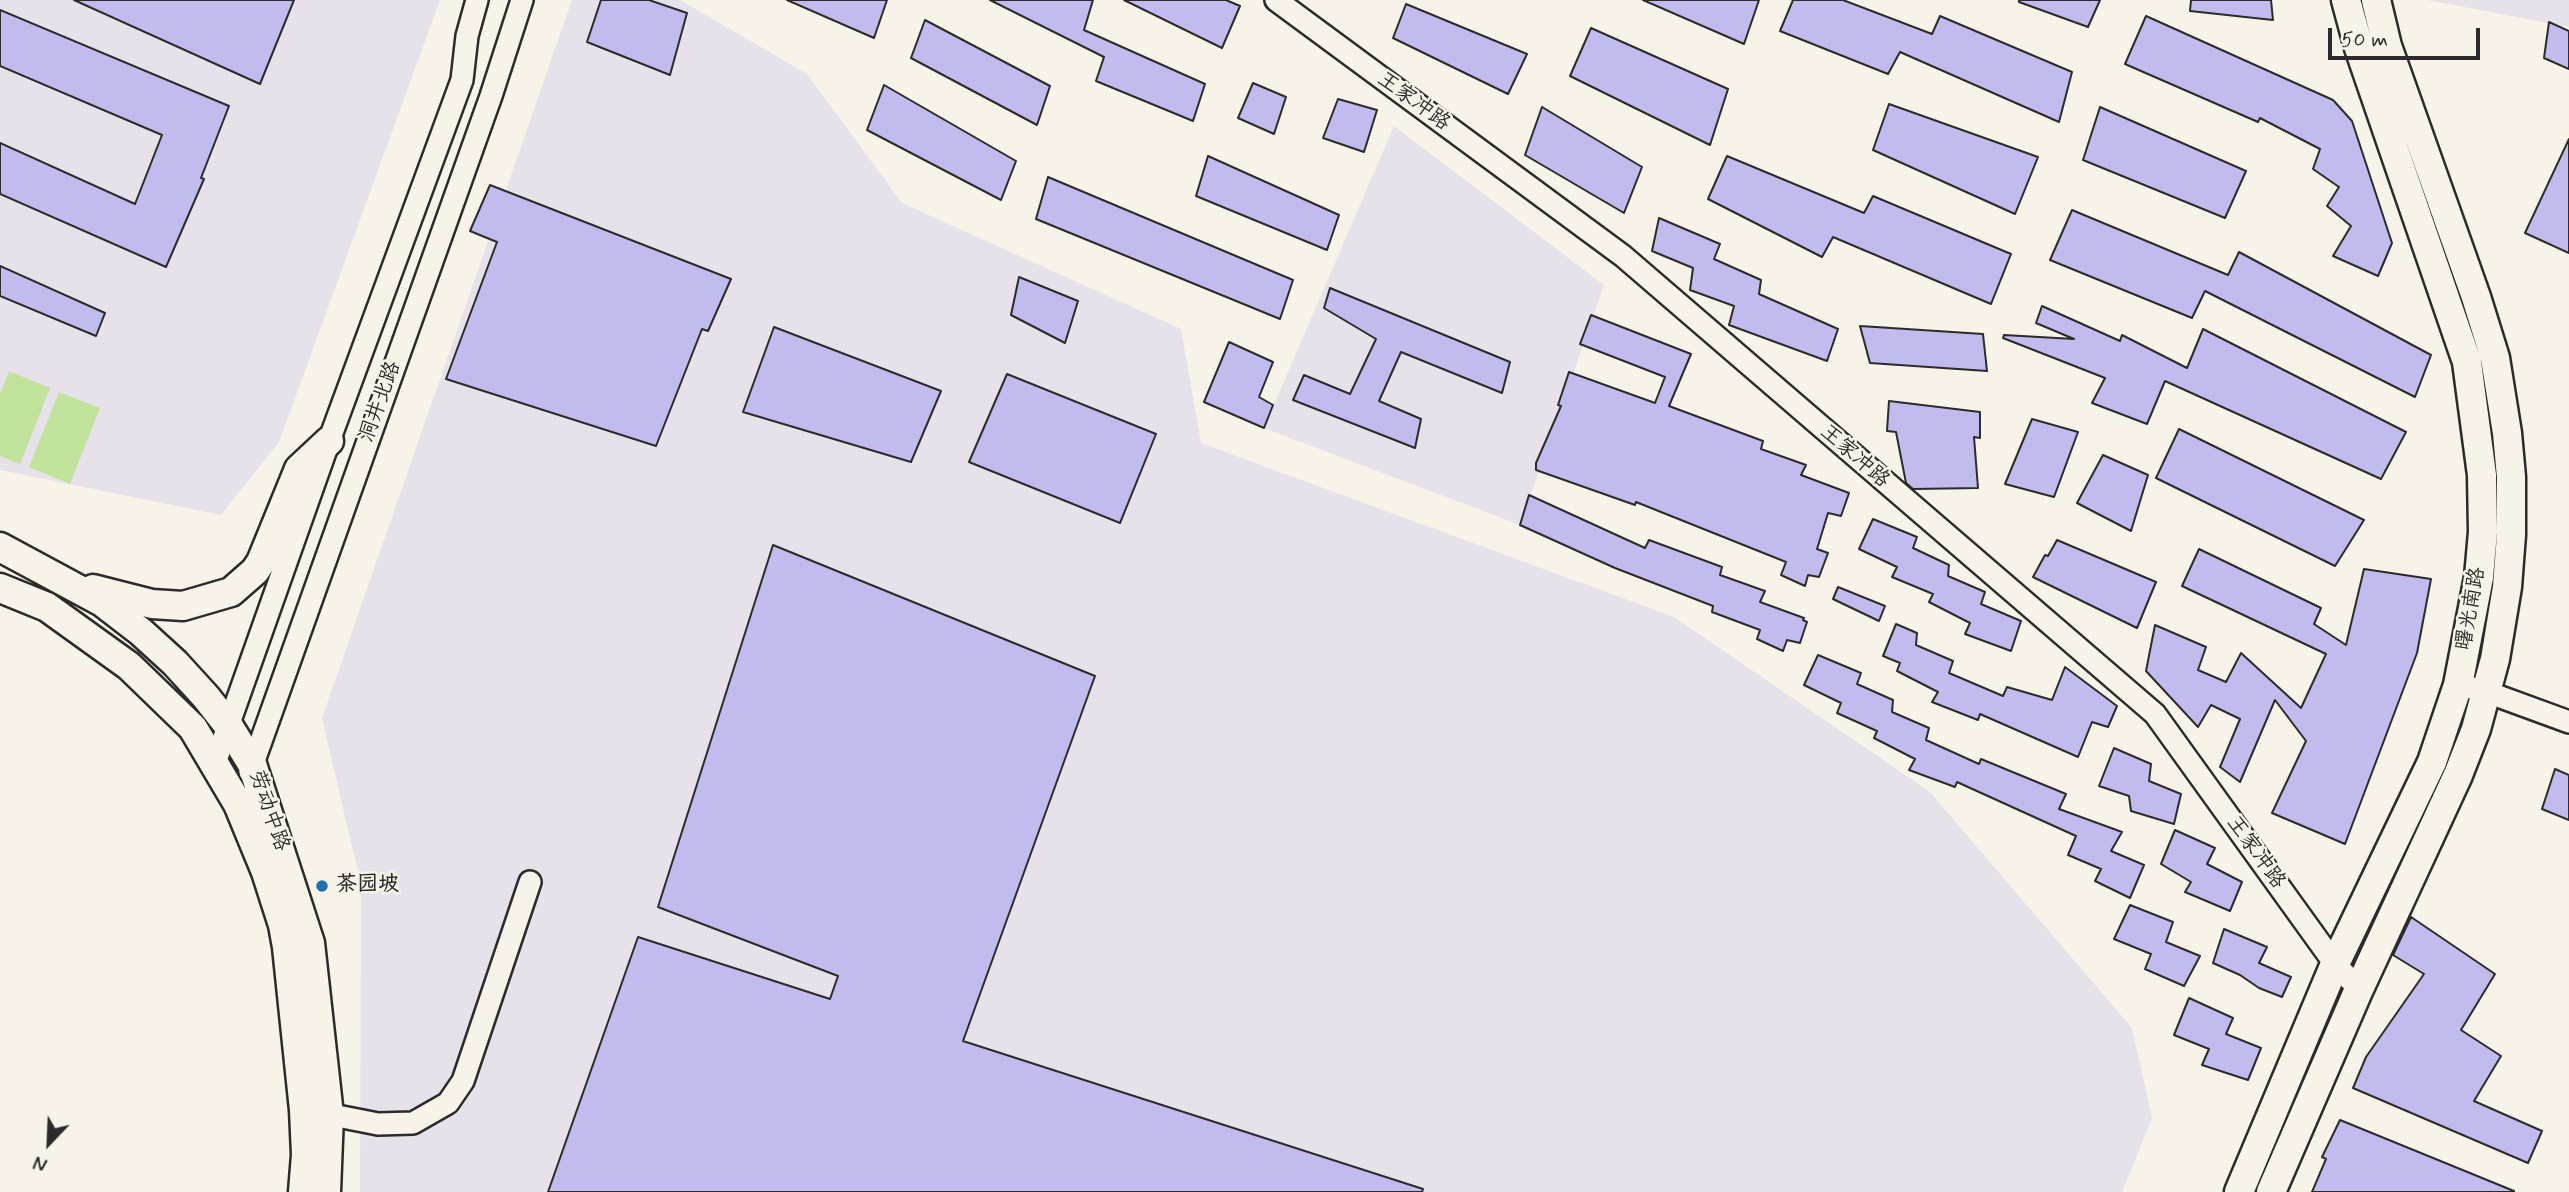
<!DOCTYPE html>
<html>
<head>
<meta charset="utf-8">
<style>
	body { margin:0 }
	#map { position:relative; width:2569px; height:1192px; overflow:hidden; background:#f7f3e8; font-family:Mynerve,sans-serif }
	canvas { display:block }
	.north { position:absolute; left:14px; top:1108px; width:70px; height:70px; -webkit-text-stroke:5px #f7f3e8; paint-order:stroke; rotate:203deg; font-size:19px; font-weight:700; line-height:28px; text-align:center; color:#2b2b2b }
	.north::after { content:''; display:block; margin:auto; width:24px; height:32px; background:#2b2b2b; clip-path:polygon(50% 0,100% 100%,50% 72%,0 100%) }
	.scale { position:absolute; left:2328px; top:28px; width:152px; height:32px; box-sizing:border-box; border:4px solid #2b2b2b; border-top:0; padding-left:9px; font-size:21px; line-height:24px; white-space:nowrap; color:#2b2b2b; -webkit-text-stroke:5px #f7f3e8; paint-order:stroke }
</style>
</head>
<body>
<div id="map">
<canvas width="2569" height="1192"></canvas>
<div class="north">N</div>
<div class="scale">50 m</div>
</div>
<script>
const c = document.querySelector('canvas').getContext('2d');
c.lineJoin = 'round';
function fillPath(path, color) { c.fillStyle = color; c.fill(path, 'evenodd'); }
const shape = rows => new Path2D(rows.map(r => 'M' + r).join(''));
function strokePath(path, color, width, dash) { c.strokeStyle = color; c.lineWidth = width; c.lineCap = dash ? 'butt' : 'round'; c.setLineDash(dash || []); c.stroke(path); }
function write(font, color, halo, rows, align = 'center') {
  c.font = font + ' Mynerve,"LXGW WenKai TC",sans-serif'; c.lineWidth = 5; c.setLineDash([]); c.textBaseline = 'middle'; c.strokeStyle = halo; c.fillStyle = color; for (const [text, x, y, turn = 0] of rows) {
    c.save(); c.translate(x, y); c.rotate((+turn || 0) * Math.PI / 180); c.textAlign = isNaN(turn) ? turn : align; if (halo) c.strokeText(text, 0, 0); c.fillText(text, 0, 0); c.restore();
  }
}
fillPath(shape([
	[0,0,440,0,279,442,221,515,0,470],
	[572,0,680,0,807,74,902,203,1181,329,1201,443,1674,617,1930,792,2132,1028,2152,1118,2122,1192,360,1192,361,885,322,718],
	[2427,0,2569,0,2569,27],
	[1394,126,1604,285,1520,525,1264,428]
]), '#e7e2ea');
fillPath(shape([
	[9,371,50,388,20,464,0,456,0,394],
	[59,392,100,408,70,484,29,467]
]), '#c1e39c');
const building = shape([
	[74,0,294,0,260,84,74,0],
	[601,0,649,0,687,13,670,75,587,42,601,0],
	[787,0,887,0,874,38,787,0],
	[990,0,1093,0,1084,30,1205,84,1193,121,1096,81,1104,57,990,0],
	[1124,0,1226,0,1240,6,1222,48,1124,0],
	[1643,0,1759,0,1744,44,1643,0],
	[1793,0,1843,0,1932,34,1940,16,2072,72,2059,122,1900,52,1888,74,1780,31,1793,0],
	[2019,0,2100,0,2088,27,2019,2,2019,0],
	[2191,0,2271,0,2273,20,2190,11,2191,0],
	[1406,4,1527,54,1508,94,1393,38,1406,4],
	[0,10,229,106,201,178,204,179,166,267,0,194,0,143,135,204,162,135,0,66,0,10],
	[2146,16,2333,100,2352,121,2392,243,2378,276,2333,256,2351,226,2327,206,2339,187,2313,169,2320,149,2260,118,2258,122,2125,64,2146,16],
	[925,20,1050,86,1037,125,911,58,925,20],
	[2549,22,2569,31,2569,69,2544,58,2549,22],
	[1591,28,1728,89,1710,145,1570,76,1591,28],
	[1253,83,1286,97,1274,134,1238,118,1253,83],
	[884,85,1016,161,1001,200,867,130,884,85],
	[1338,99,1377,110,1364,152,1323,138,1338,99],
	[1889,104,2038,157,2015,214,1873,150,1889,104],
	[1542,107,1642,167,1624,213,1525,155,1542,107],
	[2100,107,2246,171,2225,218,2083,160,2100,107],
	[2569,139,2569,253,2525,233,2569,139],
	[1208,156,1339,215,1327,250,1196,196,1208,156],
	[1727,156,1864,213,1873,196,2011,254,1991,304,1833,237,1822,257,1708,199,1727,156],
	[1048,177,1293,280,1280,319,1036,219,1048,177],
	[490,185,731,279,708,331,702,329,656,446,446,379,497,242,470,231,490,185],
	[2072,210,2228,275,2239,252,2431,355,2415,397,2205,291,2192,318,2050,260,2072,210],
	[1659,218,1720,244,1714,259,1761,280,1759,294,1838,329,1827,361,1729,325,1734,306,1690,290,1693,268,1652,251,1659,218],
	[0,266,105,313,96,336,0,296,0,266],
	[1019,277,1078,301,1065,343,1011,315,1019,277],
	[1330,288,1510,362,1502,393,1401,352,1379,401,1421,419,1415,448,1293,400,1304,375,1350,394,1376,339,1324,308,1330,288],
	[2042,306,2120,341,2122,335,2187,368,2203,329,2406,432,2381,479,2165,381,2147,424,2092,403,2105,378,2003,338,2004,335,2074,339,2036,323,2042,306],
	[1591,315,1691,354,1669,406,1763,441,1761,449,1806,465,1801,475,1849,493,1841,516,1828,513,1817,549,1828,553,1819,577,1808,575,1805,586,1781,575,1786,562,1636,502,1635,505,1536,470,1536,463,1561,406,1558,405,1569,372,1655,403,1665,377,1580,344,1591,315],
	[1860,326,1983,334,1987,371,1870,363,1860,326],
	[774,327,941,391,911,462,743,412,774,327],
	[1229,342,1273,362,1259,397,1273,405,1264,428,1204,402,1229,342],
	[1007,374,1156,434,1120,523,969,462,1007,374],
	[1889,401,1980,412,1980,438,1974,437,1978,488,1913,489,1906,483,1896,432,1887,431,1889,401],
	[2032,419,2078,432,2054,497,2005,484,2032,419],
	[2179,429,2364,520,2335,566,2156,478,2179,429],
	[2103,455,2148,475,2131,531,2077,503,2103,455],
	[1529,495,1645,548,1649,540,1722,567,1720,575,1765,591,1760,602,1804,618,1803,620,1807,622,1800,643,1787,640,1783,651,1757,639,1760,630,1712,612,1713,606,1615,568,1520,525,1529,495],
	[1873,519,1917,537,1913,548,1949,565,1948,576,1985,592,1981,604,2021,621,2011,651,1965,634,1970,623,1929,602,1933,594,1892,577,1897,567,1859,549,1873,519],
	[2057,540,2156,582,2137,628,2033,577,2045,555,2048,556,2057,540],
	[773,545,1095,676,963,1041,1423,1189,1422,1192,548,1192,638,937,830,999,838,976,658,907,773,545],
	[2199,549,2321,608,2314,624,2346,645,2364,569,2431,579,2417,653,2345,844,2272,813,2306,741,2275,700,2240,782,2220,767,2240,719,2211,705,2198,727,2146,671,2155,625,2206,647,2198,670,2226,682,2241,653,2301,708,2326,654,2182,586,2199,549],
	[1838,587,1885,606,1879,621,1833,599,1838,587],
	[1896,624,1917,633,1916,645,1953,661,1949,673,2003,696,2007,687,2052,700,2065,667,2117,706,2108,727,2092,722,2078,757,1980,714,1978,720,1932,702,1938,692,1897,671,1900,663,1883,656,1896,624],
	[1818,655,1861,673,1857,684,1893,700,1892,712,1929,728,1926,740,1979,764,1981,759,2066,794,2059,809,2122,832,2111,851,2144,865,2130,898,2095,881,2101,869,2068,855,2076,836,1957,782,1955,787,1909,770,1915,759,1874,738,1877,731,1837,713,1841,703,1804,685,1818,655],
	[2114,748,2151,764,2149,781,2181,794,2174,824,2131,811,2129,796,2099,786,2114,748],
	[2555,769,2569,775,2569,820,2542,809,2555,769],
	[2175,830,2215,848,2207,864,2242,882,2230,911,2185,892,2191,882,2161,864,2175,830],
	[2130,905,2173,922,2166,942,2200,956,2184,986,2145,969,2151,954,2114,939,2130,905],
	[2411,917,2495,974,2461,1030,2501,1056,2474,1101,2542,1131,2528,1163,2353,1088,2366,1057,2424,974,2393,955,2411,917],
	[2224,929,2267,947,2259,963,2291,977,2282,997,2259,988,2240,975,2213,963,2224,929],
	[2189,998,2233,1018,2226,1034,2261,1048,2248,1080,2202,1065,2209,1049,2174,1035,2189,998],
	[2340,1120,2514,1191,2514,1192,2312,1192,2326,1159,2322,1157,2340,1120]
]);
fillPath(building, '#c2bbed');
strokePath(building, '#2b2b2b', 2);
const minor = shape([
	[1276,0,1623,256,2155,714,2335,964,2359,989],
	[2472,688,2487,692,2569,722],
	[215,763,329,441,462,80,467,36,477,0],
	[250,772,491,96,522,0],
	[317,1112,378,1124,413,1123,448,1103,463,1081,530,882]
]);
const major = shape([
	[0,547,102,602,141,632,175,663,206,697,228,725,252,764,310,943,329,1115,326,1192],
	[0,588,47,607,129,666,193,728,238,804,266,872,283,925,287,947,304,1110,306,1155,303,1192],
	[93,589,152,604,183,606,231,592,255,571,261,562,299,469,329,441],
	[2239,1192,2335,964,2432,762,2458,685,2479,577,2483,532,2482,475,2467,362,2359,48,2346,0],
	[2271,1192,2359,989,2458,775,2476,729,2495,659,2507,587,2511,535,2511,477,2507,433,2495,358,2476,297,2387,46,2376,0]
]);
strokePath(minor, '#2b2b2b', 26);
strokePath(major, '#2b2b2b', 33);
strokePath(minor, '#f7f3e8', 21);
strokePath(major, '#f7f3e8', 28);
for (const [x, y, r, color] of [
	[322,886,7,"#1f6fb2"]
]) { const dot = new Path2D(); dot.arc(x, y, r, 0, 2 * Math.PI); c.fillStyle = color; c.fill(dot); strokePath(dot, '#f7f3e8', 2.5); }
write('21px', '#2b2b2b', '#f7f3e8', [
	["王家冲路",1413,102,36],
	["洞井北路",381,402,-70],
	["王家冲路",1854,457,41],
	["曙光南路",2472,609,-80],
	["劳动中路",268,811,71],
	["王家冲路",2255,853,54]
]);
write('bold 21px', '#2b2b2b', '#f7f3e8', [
	["茶园坡",336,886]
], 'left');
</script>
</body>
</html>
